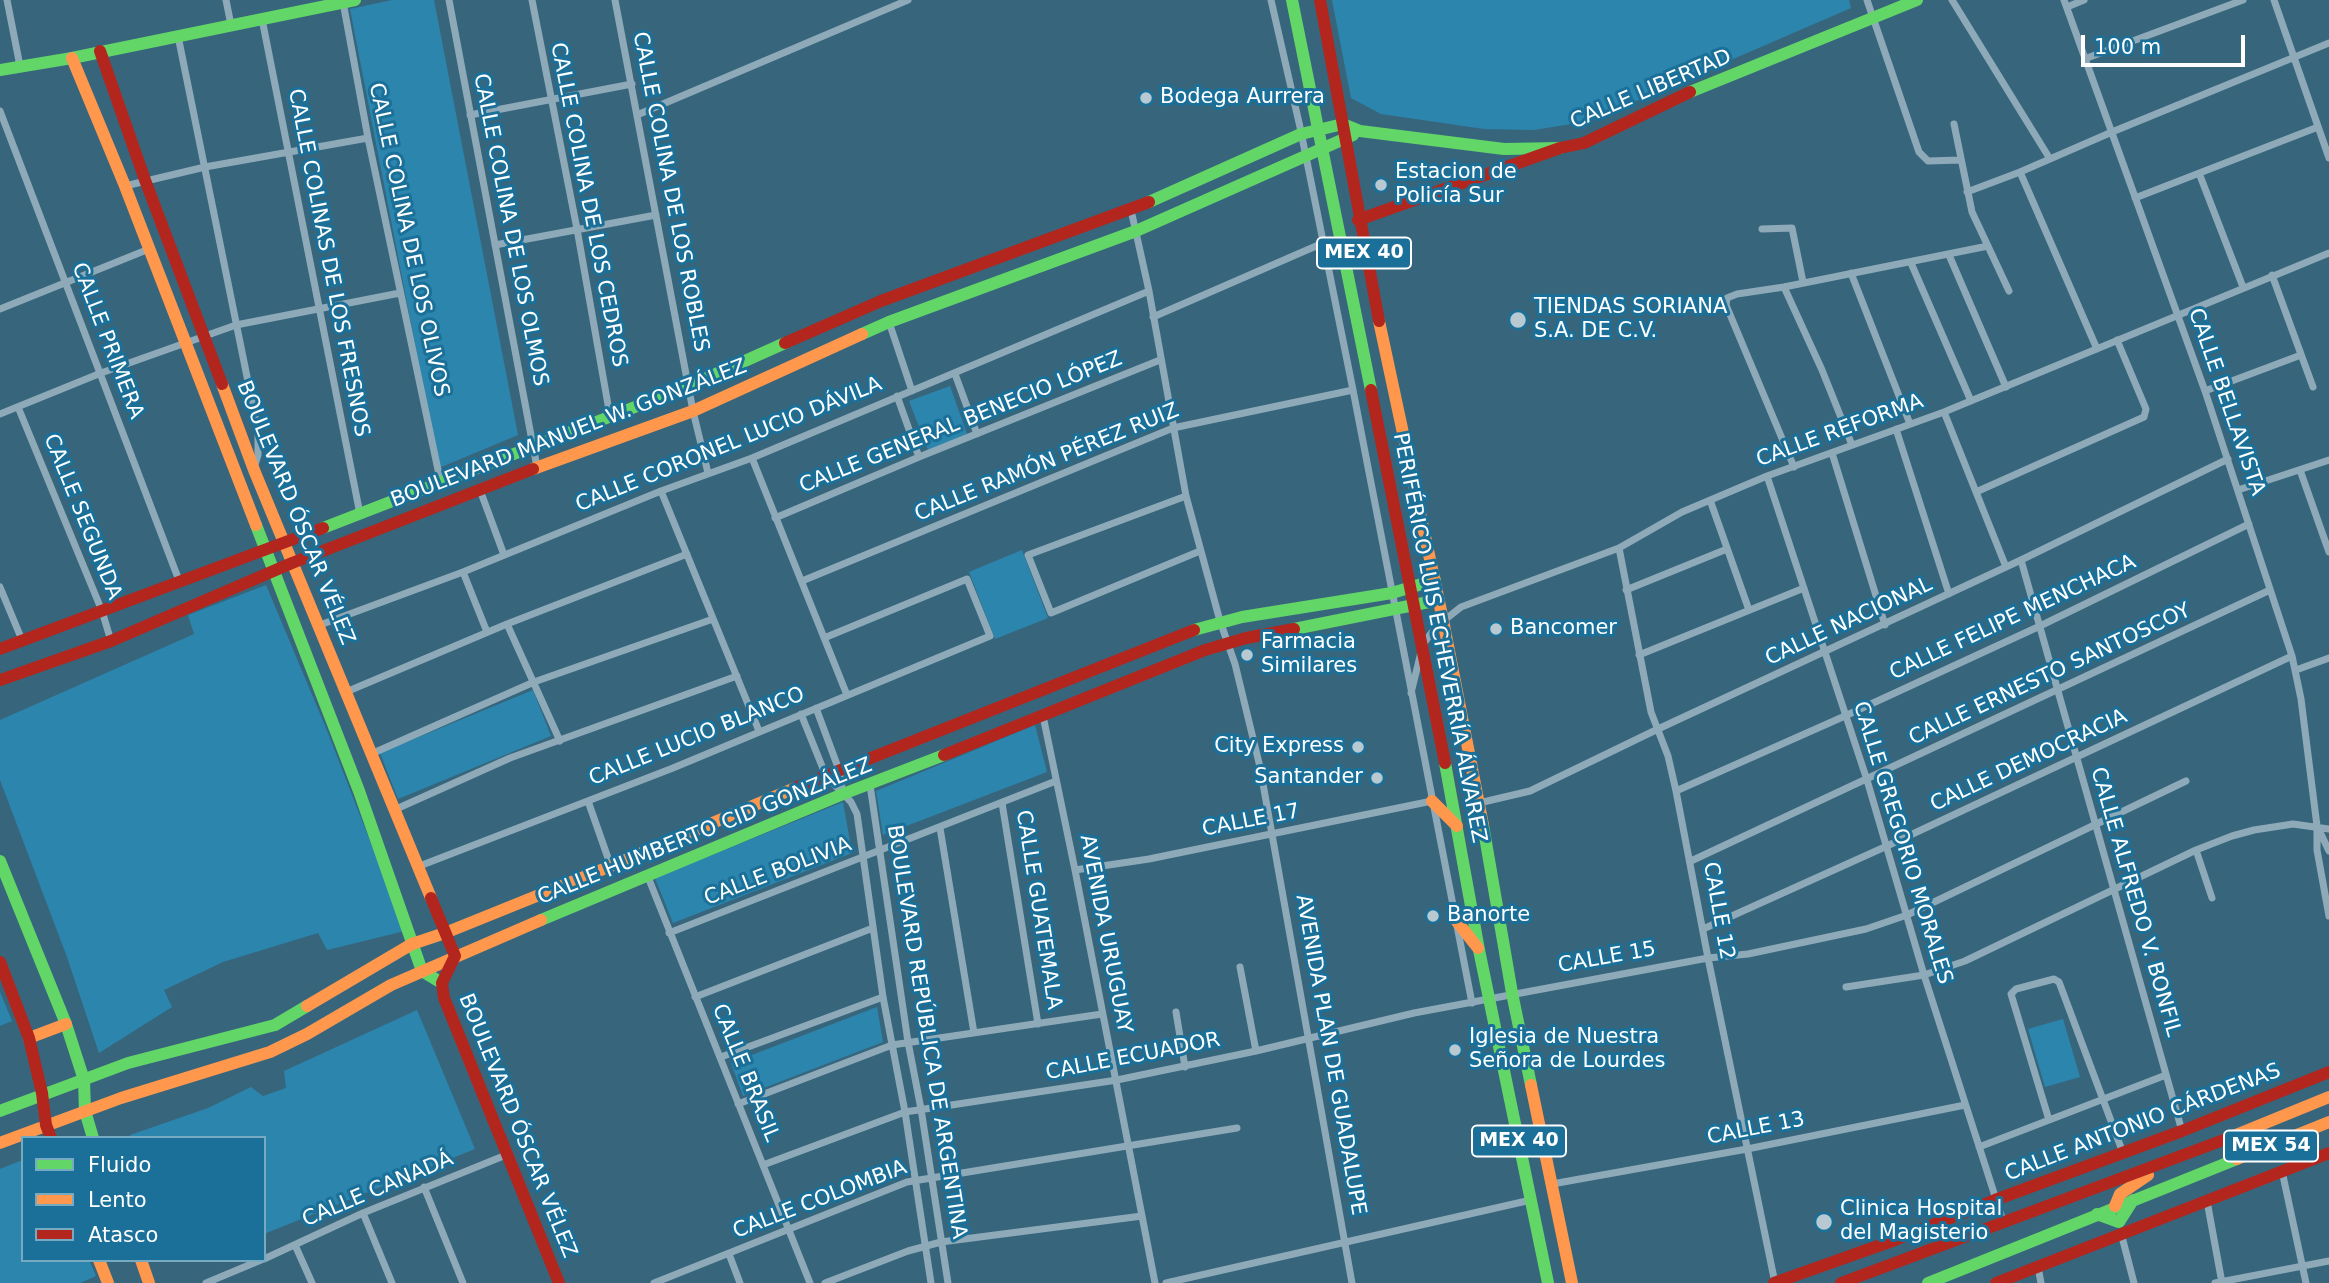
<!DOCTYPE html>
<html>
<head>
<meta charset="utf-8">
<style>
	body { margin:0 }
	#map { position:relative; width:2329px; height:1283px; overflow:hidden; background:#37667c; font-family:"DejaVu Sans",sans-serif }
	canvas { display:block }
	.legend { position:absolute; left:21px; top:1136px; width:245px; height:126px; box-sizing:border-box; background:#1a7099; border:2px solid #76a9c2; margin:0; padding:9px 12px; list-style:none; font-size:21px; color:#fff }
	.legend li { display:flex; align-items:center; gap:14px; height:35px }
	.legend b { width:35px; border:2px solid #76a9c2 }
	.scale { position:absolute; left:2081px; top:35px; width:164px; height:32px; box-sizing:border-box; border:4px solid #fff; border-top:0; padding-left:9px; font-size:21px; line-height:24px; white-space:nowrap; color:#fff; -webkit-text-stroke:5px #1a7099; paint-order:stroke }
</style>
</head>
<body>
<div id="map">
<canvas width="2329" height="1283"></canvas>
<ul class="legend">
<li><b style="height:9px;background:#63d668"></b>Fluido</li>
<li><b style="height:9px;background:#ff974d"></b>Lento</li>
<li><b style="height:9px;background:#b3261e"></b>Atasco</li>
</ul>
<div class="scale">100 m</div>
</div>
<script>
const c = document.querySelector('canvas').getContext('2d');
c.lineJoin = 'round';
function fillPath(path, color) { c.fillStyle = color; c.fill(path, 'evenodd'); }
const shape = rows => new Path2D(rows.map(r => 'M' + r).join(''));
function strokePath(path, color, width, dash) { c.strokeStyle = color; c.lineWidth = width; c.lineCap = dash ? 'butt' : 'round'; c.setLineDash(dash || []); c.stroke(path); }
function write(font, color, halo, rows, align = 'center') {
  c.font = font + ' "DejaVu Sans",sans-serif'; c.lineWidth = 6; c.setLineDash([]); c.textBaseline = 'middle'; c.strokeStyle = halo; c.fillStyle = color; for (const [text, x, y, turn = 0] of rows) {
    c.save(); c.translate(x, y); c.rotate((+turn || 0) * Math.PI / 180); c.textAlign = isNaN(turn) ? turn : align; if (halo) c.strokeText(text, 0, 0); c.fillText(text, 0, 0); c.restore();
  }
}
fillPath(shape([
	[392,0,434,0,518,435,439,468,350,9],
	[1332,0,1849,0,1851,8,1590,121,1534,130,1484,129,1381,114,1351,98],
	[950,386,967,434,928,450,909,401],
	[1022,550,1048,618,995,639,969,572],
	[266,585,326,728,405,931,327,950,318,933,223,962,164,990,172,1007,99,1053,67,957,0,780,0,720,194,634,188,615],
	[533,690,551,736,398,799,380,753],
	[1035,725,1047,772,883,835,876,791],
	[843,802,852,853,673,923,655,878],
	[0,992,12,1021,0,1026],
	[877,1007,883,1042,743,1096,731,1063],
	[417,1010,475,1149,264,1234,264,1138,131,1138,130,1135,208,1108,251,1087,263,1096,286,1088,284,1071],
	[2063,1019,2080,1077,2045,1087,2028,1029],
	[20,1161,23,1162,23,1260,89,1260,96,1276,80,1283,0,1283,0,1169]
]), '#2c85ad');
strokePath(shape([
	[7,0,20,66],
	[226,0,231,25],
	[449,0,537,467],
	[532,0,577,229,610,416],
	[615,0,693,411,708,473],
	[1271,0,1300,127,1353,390,1472,1003],
	[1867,0,1919,152,1928,161,1960,160],
	[1952,0,2050,159],
	[2064,0,2205,391,2292,656,2301,699,2317,826,2317,850,2329,916],
	[2274,0,2329,158],
	[343,2,368,138,441,484],
	[2067,7,2084,0],
	[262,19,360,514],
	[178,36,258,431,258,455,254,468],
	[2087,58,2243,0],
	[0,111,180,583],
	[470,115,632,84],
	[637,115,908,0],
	[1954,124,1972,212,2009,291],
	[2020,172,2097,349],
	[2199,173,2243,287],
	[125,186,205,167,368,138],
	[1967,192,2020,172,2112,132,2329,43],
	[2135,198,2318,127],
	[1131,210,1149,291,1186,496,1220,621,1235,664,1260,767,1352,1283],
	[1762,229,1792,228,1803,282],
	[495,245,656,215],
	[1949,255,2006,387],
	[1911,263,1971,401],
	[1851,273,1910,424],
	[2272,275,2313,387],
	[1784,287,1822,370,1852,445],
	[0,309,149,249],
	[1153,317,1323,243],
	[889,322,912,391],
	[955,374,977,434],
	[2205,391,2301,355],
	[897,396,919,457],
	[18,407,102,611,111,641],
	[1944,412,2006,567],
	[0,414,101,373,236,325,400,293],
	[1896,429,1949,594],
	[1832,453,1885,625],
	[752,458,847,695],
	[1794,467,1726,305,1727,298,1737,294,1784,287,1988,246],
	[2300,470,2329,552],
	[1767,476,1867,780,1924,975,2003,1221],
	[480,490,504,555],
	[2238,490,2329,460],
	[661,491,759,731],
	[1976,492,2144,417,2146,409,2117,340],
	[1186,496,1028,555,1051,613,1200,551],
	[1710,500,1749,610],
	[775,518,919,457,1160,360],
	[1619,548,1651,712,1668,756,1676,791,1708,958,1775,1283],
	[2021,560,2182,1131],
	[463,572,487,632],
	[802,581,1173,428,1353,390],
	[0,587,22,640],
	[1626,590,1727,549],
	[507,624,560,741],
	[320,625,463,572,661,491,752,458,1149,291],
	[1639,655,1804,588],
	[2296,670,2329,658],
	[346,692,507,624,687,554],
	[1411,693,1423,644,1437,626,1461,607,1619,548,1682,512,1767,476,1944,412,2329,253],
	[816,708,839,770,843,793],
	[801,714,826,776,851,802,857,814,883,997,905,1112,931,1283],
	[1043,716,1075,870,1155,1283],
	[371,754,534,682,713,619],
	[870,785,908,1042,921,1109,948,1283],
	[1676,791,1845,716,2040,626,2249,524],
	[588,801,608,858],
	[1002,803,1038,1024],
	[1479,803,1530,791,1658,729,2021,560,2228,459],
	[394,810,510,758,737,676],
	[940,828,974,1033],
	[2319,830,2329,851],
	[2196,850,2212,898],
	[1691,861,2270,590],
	[417,867,673,768,990,636,967,579,824,638],
	[1075,870,1149,859,1432,801],
	[648,877,810,1283],
	[1703,929,1887,846,2292,656],
	[669,933,1056,781],
	[1240,967,1256,1051],
	[1846,987,1924,975,1965,961,2196,850,2232,836,2254,830,2293,824,2329,829],
	[695,997,873,928],
	[1176,1012,1185,1067],
	[721,1057,883,997],
	[738,1104,892,1045,1102,1014],
	[2049,1120,2011,994,2016,989,2054,979,2059,982,2123,1153],
	[1979,1147,2166,1075],
	[763,1165,905,1112,1117,1080,1256,1051,1414,1013,1708,958,1748,954,1866,929,1907,915,2186,781],
	[2282,1171,2306,1283],
	[1552,1184,1747,1149,1965,1105],
	[424,1187,463,1283],
	[2207,1201,2222,1283],
	[363,1213,392,1283],
	[2121,1233,2134,1283],
	[295,1245,312,1283],
	[729,1254,740,1283],
	[264,1259,363,1213,506,1155],
	[2038,1267,2041,1283],
	[206,1283,261,1260],
	[654,1283,907,1182,1237,1128],
	[825,1283,908,1251,941,1242,1142,1216],
	[1166,1283,1531,1200],
	[2215,1283,2329,1261]
]), '#8eaab8', 7);
strokePath(shape([
	[1292,0,1371,390],
	[0,70,72,58,355,0],
	[1690,92,1917,0],
	[1149,202,1301,134,1343,124,1360,131,1504,149,1560,148],
	[862,334,889,322,1136,231,1353,135],
	[256,525,359,791,422,971,442,983],
	[323,528,689,386,785,343],
	[1294,629,1439,600],
	[1194,630,1242,617,1392,593,1435,580],
	[1445,763,1479,950,1548,1283],
	[1483,825,1512,993,1531,1085],
	[0,861,66,1024,84,1080,85,1111,93,1138],
	[541,920,843,794,944,755],
	[0,1111,128,1063,275,1025,307,1006],
	[2097,1214,2119,1222,2133,1200],
	[1928,1283,2237,1159]
]), '#63d668', 12);
strokePath(shape([
	[72,58,125,186,256,525],
	[1379,321,1443,620,1483,825],
	[222,384,254,470,431,898],
	[533,469,693,411,862,334],
	[1432,801,1457,826],
	[1455,919,1478,948],
	[307,1006,412,944,445,933,611,866,795,788],
	[29,1038,66,1024],
	[1531,1085,1572,1283],
	[2226,1139,2329,1097],
	[0,1143,121,1098,270,1052,307,1034,391,985,541,920],
	[2237,1159,2329,1122],
	[2115,1206,2120,1194,2148,1175],
	[99,1260,108,1283],
	[141,1260,149,1283]
]), '#ff974d', 12);
strokePath(shape([
	[1320,0,1379,321],
	[100,51,145,180,222,384],
	[1358,220,1560,148,1584,143,1690,92],
	[785,343,881,301,1149,202],
	[1371,390,1445,763],
	[0,649,323,528],
	[0,680,111,641,292,563,533,469],
	[944,755,1205,650,1246,638,1294,629],
	[795,788,1194,630],
	[431,898,455,956,442,983,444,998,559,1283],
	[0,962,29,1038,42,1093,46,1125,51,1138],
	[1774,1283,1895,1240,1995,1200,2182,1131,2329,1072],
	[1841,1283,2226,1139],
	[1996,1283,2329,1153]
]), '#b3261e', 12);
for (const [x, y, r, color] of [
	[1146,98,7,"#b9c9d1"],
	[1381,185,7,"#b9c9d1"],
	[1518,320,9,"#b9c9d1"],
	[1496,629,7,"#b9c9d1"],
	[1247,655,7,"#b9c9d1"],
	[1358,747,7,"#b9c9d1"],
	[1377,778,7,"#b9c9d1"],
	[1433,916,7,"#b9c9d1"],
	[1455,1050,7,"#b9c9d1"],
	[1824,1222,9,"#b9c9d1"]
]) { const dot = new Path2D(); dot.arc(x, y, r, 0, 2 * Math.PI); c.fillStyle = color; c.fill(dot); strokePath(dot, '#1a7099', 2.5); }
for (const [x, y, w] of [
	[1364,253,94],
	[1519,1141,94],
	[2271,1146,94]
]) { const box = new Path2D(); box.roundRect(x - w / 2, y - 15.5, w, 31, 5); c.fillStyle = '#1a7099'; c.fill(box); strokePath(box, '#fff', 2); }
write('bold 19px', '#fff', null, [
	["MEX 40",1364,253],
	["MEX 40",1519,1141],
	["MEX 54",2271,1146]
]);
write('21px', '#fff', '#1a7099', [
	["CALLE LIBERTAD",1651,90,-23],
	["CALLE COLINA DE LOS ROBLES",670,192,79],
	["CALLE COLINA DE LOS CEDROS",588,205,79],
	["CALLE COLINA DE LOS OLMOS",510,230,79],
	["CALLE COLINA DE LOS OLIVOS",408,240,78],
	["CALLE COLINAS DE LOS FRESNOS",328,263,79],
	["CALLE PRIMERA",107,341,69],
	["CALLE BELLAVISTA",2226,402,71],
	["CALLE GENERAL BENECIO LÓPEZ",961,423,-22],
	["CALLE REFORMA",1840,431,-20],
	["BOULEVARD MANUEL W. GONZÁLEZ",569,434,-21],
	["CALLE CORONEL LUCIO DÁVILA",729,445,-22],
	["CALLE RAMÓN PÉREZ RUIZ",1047,463,-22],
	["BOULEVARD ÓSCAR VÉLEZ",295,513,68],
	["CALLE SEGUNDA",82,517,68],
	["CALLE FELIPE MENCHACA",2013,618,-25],
	["CALLE NACIONAL",1849,622,-25],
	["PERIFÉRICO LUIS ECHEVERRÍA ÁLVAREZ",1439,638,79],
	["CALLE ERNESTO SANTOSCOY",2050,675,-25],
	["CALLE LUCIO BLANCO",697,737,-22],
	["CALLE DEMOCRACIA",2029,761,-25],
	["CALLE 17",1251,821,-11],
	["CALLE HUMBERTO CID GONZÁLEZ",705,832,-22],
	["CALLE GREGORIO MORALES",1902,843,73],
	["CALLE BOLIVIA",778,872,-21],
	["CALLE ALFREDO V. BONFIL",2135,902,74],
	["CALLE GUATEMALA",1038,910,81],
	["CALLE 12",1718,911,80],
	["AVENIDA URUGUAY",1105,934,79],
	["CALLE 15",1607,958,-10],
	["BOULEVARD REPÚBLICA DE ARGENTINA",926,1032,81],
	["AVENIDA PLAN DE GUADALUPE",1330,1055,80],
	["CALLE ECUADOR",1133,1057,-11],
	["CALLE BRASIL",745,1073,68],
	["CALLE ANTONIO CÁRDENAS",2143,1123,-21],
	["BOULEVARD ÓSCAR VÉLEZ",517,1126,68],
	["CALLE 13",1756,1129,-11],
	["CALLE CANADÁ",378,1190,-23],
	["CALLE COLOMBIA",820,1200,-21]
]);
write('21px', '#fff', '#1a7099', [
	["Bodega Aurrera",1160,98],
	["Estacion de",1395,173],
	["Policía Sur",1395,197],
	["TIENDAS SORIANA",1534,308],
	["S.A. DE C.V.",1534,332],
	["Bancomer",1510,629],
	["Farmacia",1261,643],
	["Similares",1261,667],
	["City Express",1344,747,"right"],
	["Santander",1363,778,"right"],
	["Banorte",1447,916],
	["Iglesia de Nuestra",1469,1038],
	["Señora de Lourdes",1469,1062],
	["Clinica Hospital",1840,1210],
	["del Magisterio",1840,1234]
], 'left');
</script>
</body>
</html>
